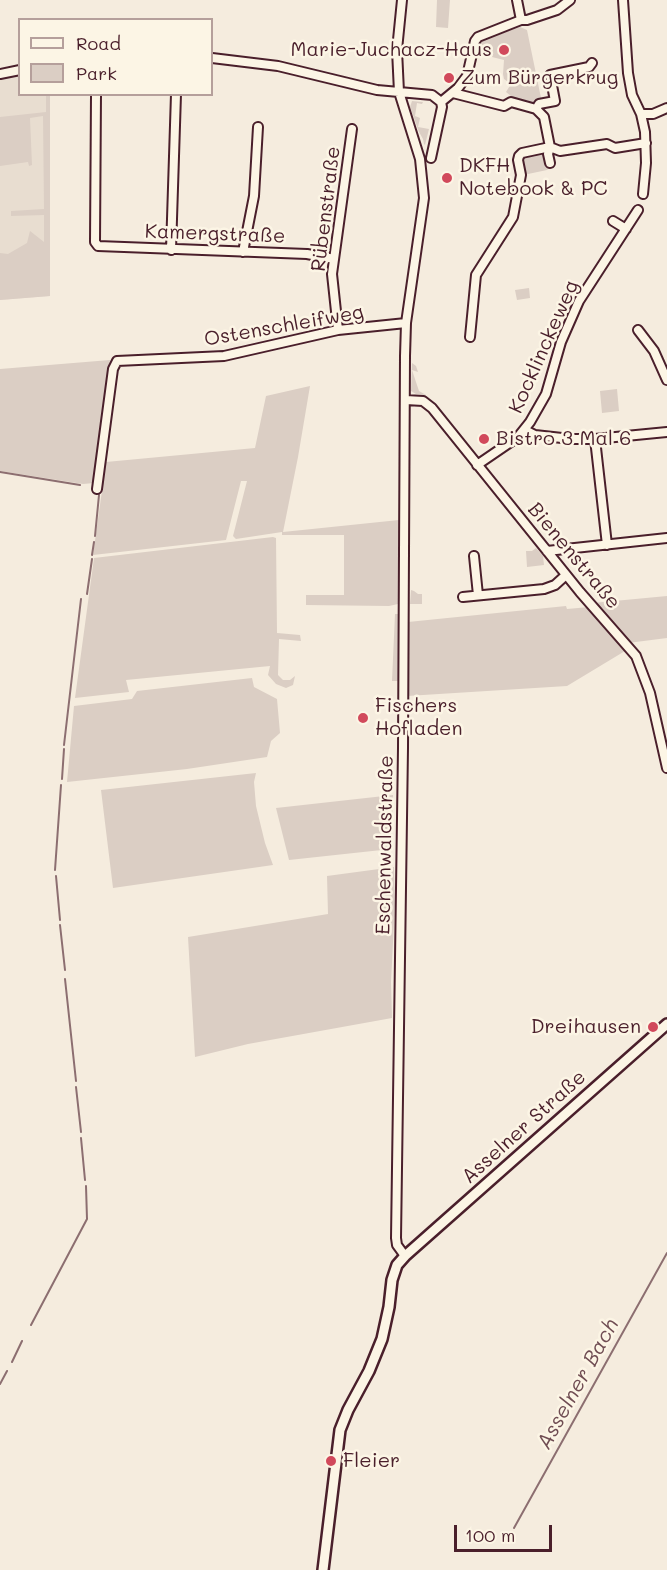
<!DOCTYPE html>
<html>
<head>
<meta charset="utf-8">
<style>
	body { margin:0 }
	#map { position:relative; width:667px; height:1570px; overflow:hidden; background:#f5ecde; font-family:Mali,sans-serif }
	canvas { display:block }
	.legend { position:absolute; left:18px; top:18px; width:195px; height:78px; box-sizing:border-box; background:#fcf5e5; border:2px solid #b59f9b; margin:0; padding:8px 10px; list-style:none; font-size:18px; color:#4a1f2b }
	.legend li { display:flex; align-items:center; gap:12px; height:30px }
	.legend b { width:30px; border:2px solid #b59f9b }
	.scale { position:absolute; left:454px; top:1525px; width:98px; height:27px; box-sizing:border-box; border:3px solid #4a1f2b; border-top:0; padding-left:8px; font-size:18px; line-height:21px; white-space:nowrap; color:#4a1f2b; -webkit-text-stroke:4px #fcf5e5; paint-order:stroke }
</style>
</head>
<body>
<div id="map">
<canvas width="667" height="1570"></canvas>
<ul class="legend">
<li><b style="height:8px;background:#fcf5e5"></b>Road</li>
<li><b style="height:16px;background:#dbcec4"></b>Park</li>
</ul>
<div class="scale">100 m</div>
</div>
<script>
const c = document.querySelector('canvas').getContext('2d');
c.lineJoin = 'round';
function fillPath(path, color) { c.fillStyle = color; c.fill(path, 'evenodd'); }
const shape = rows => new Path2D(rows.map(r => 'M' + r).join(''));
function strokePath(path, color, width, dash) { c.strokeStyle = color; c.lineWidth = width; c.lineCap = dash ? 'butt' : 'round'; c.setLineDash(dash || []); c.stroke(path); }
function write(font, color, halo, rows, align = 'center') {
  c.font = font + ' Mali,sans-serif'; c.lineWidth = 5; c.setLineDash([]); c.textBaseline = 'middle'; c.strokeStyle = halo; c.fillStyle = color; for (const [text, x, y, turn = 0] of rows) {
    c.save(); c.translate(x, y); c.rotate((+turn || 0) * Math.PI / 180); c.textAlign = isNaN(turn) ? turn : align; if (halo) c.strokeText(text, 0, 0); c.fillText(text, 0, 0); c.restore();
  }
}
fillPath(shape([
	[19,75,20,94,50,95,50,296,0,300,0,79]
]), '#e8ddd0');
fillPath(shape([
	[437,0,450,0,448,28,436,27],
	[520,27,527,30,541,98,536,105,516,100,506,92,511,84,504,79,503,74,504,60,492,57,492,53,478,53,474,72,471,75,477,45,482,40],
	[46,95,50,95,50,296,0,300,0,253,8,254,27,243,30,231,44,242,44,215,11,216,11,211,44,209,43,116,30,118,32,165,29,166,28,162,0,166,0,117,46,112],
	[412,101,423,102,422,104,417,103,415,116,420,118,418,127,429,129,425,145,424,144,423,139,419,132,410,107],
	[540,152,546,154,549,168,547,170,528,174,523,172,520,160,523,156],
	[529,288,530,298,517,300,515,290],
	[110,360,94,483,83,484,0,471,0,369],
	[412,363,416,366,418,372,412,370,419,391,426,395,416,394,411,391],
	[310,386,298,457,283,532,399,520,398,604,389,606,306,605,306,595,344,595,344,535,282,535,282,532,236,539,233,536,247,481,241,481,226,540,93,555,106,462,255,448,266,396],
	[617,389,619,411,602,413,600,391],
	[273,537,276,538,277,633,300,635,301,641,279,639,278,675,283,680,290,680,295,676,293,685,286,688,276,684,268,675,270,666,126,680,129,692,75,698,94,558],
	[536,548,543,556,544,565,527,567,526,551,532,551],
	[411,590,414,591,418,594,422,594,422,604,410,604],
	[667,596,667,638,628,643,593,603],
	[566,606,567,609,589,607,625,651,567,686,407,696,408,622],
	[395,614,399,614,399,681,392,681],
	[252,678,254,687,277,699,280,733,271,741,267,757,187,769,67,782,74,706,132,699,137,691],
	[256,773,254,782,256,806,265,843,273,865,113,888,101,790],
	[393,795,391,849,289,860,276,808],
	[394,867,395,903,391,982,392,1018,248,1044,195,1057,188,937,328,914,327,876]
]), '#dbcec4');
strokePath(shape([
	[0,472,80,485],
	[95,536,99,495],
	[92,555,94,542],
	[87,594,92,559],
	[64,745,81,599],
	[62,779,64,749],
	[55,870,61,785],
	[56,876,60,920],
	[60,925,65,970],
	[65,979,76,1081],
	[76,1087,81,1132],
	[81,1138,85,1180],
	[31,1325,87,1219,86,1186],
	[12,1362,22,1341],
	[0,1384,7,1371],
	[514,1528,667,1253]
]), '#8c6e70', 2);
const minor = shape([
	[402,0,397,50,399,92,420,159,424,198,406,323,405,356,403,748,396,1238,397,1245,405,1256],
	[517,0,521,20],
	[623,0,628,73,632,95,641,114,645,132,646,163,643,194],
	[212,58,278,66,377,90,432,95,441,102,442,107,431,158],
	[0,74,20,70],
	[453,93,504,106,511,102,536,109,544,117,550,147,548,154,550,163],
	[96,94,95,242,98,246,307,254,334,259],
	[441,102,458,88,467,76,475,41,478,37,521,20,527,20,557,10,570,0],
	[536,109,539,104,555,101,550,75,589,67,592,63],
	[641,114,653,114,667,108],
	[613,221,626,229],
	[171,250,176,94],
	[243,252,254,196,258,127],
	[338,330,332,274,352,129],
	[638,330,654,351,667,380],
	[470,337,476,275,513,217,521,175,518,160,519,156,522,153,550,147,560,151,607,144,615,148,646,143],
	[406,400,423,401,432,408,580,592,636,656,650,693,667,768],
	[525,430,535,435,571,439,595,439,667,432],
	[595,439,607,545],
	[477,465,518,437,530,422,546,394,561,342,579,301,638,210],
	[97,489,113,369,117,361,224,356,338,330,406,323],
	[547,551,667,538],
	[474,556,478,595],
	[463,597,544,589,555,585,566,575]
]);
const major = shape([
	[323,1570,340,1430,348,1410,369,1371,382,1339,389,1307,392,1280,397,1265,405,1256,667,1024]
]);
strokePath(minor, '#4a1f2b', 12);
strokePath(major, '#4a1f2b', 14);
strokePath(minor, '#fcf5e5', 8);
strokePath(major, '#fcf5e5', 9);
for (const [x, y, r, color] of [
	[504,50,6,"#d1495b"],
	[449,78,6,"#d1495b"],
	[447,178,6,"#d1495b"],
	[484,439,6,"#d1495b"],
	[363,718,6,"#d1495b"],
	[653,1027,6,"#d1495b"],
	[331,1461,6,"#d1495b"]
]) { const dot = new Path2D(); dot.arc(x, y, r, 0, 2 * Math.PI); c.fillStyle = color; c.fill(dot); strokePath(dot, '#fcf5e5', 2); }
write('20px', '#4a1f2b', '#fcf5e5', [
	["Marie-Juchacz-Haus",492,50,"right"],
	["Zum Bürgerkrug",461,78],
	["DKFH",459,166],
	["Notebook & PC",459,189],
	["Bistro 3 Mal 6",496,439],
	["Fischers",375,706],
	["Hofladen",375,729],
	["Dreihausen",641,1027,"right"],
	["Fleier",343,1461]
], 'left');
write('20px', '#4a1f2b', '#fcf5e5', [
	["Rübenstraße",326,209,-83],
	["Kamergstraße",215,234,2],
	["Ostenschleifweg",284,326,-10],
	["Kocklinckeweg",544,347,-66],
	["Bienenstraße",574,556,50],
	["Eschenwaldstraße",385,845,-89],
	["Asselner Straße",524,1127,-42]
]);
write('italic 21px', '#704d53', '#fcf5e5', [
	["Asselner Bach",578,1384,-61]
]);
</script>
</body>
</html>
